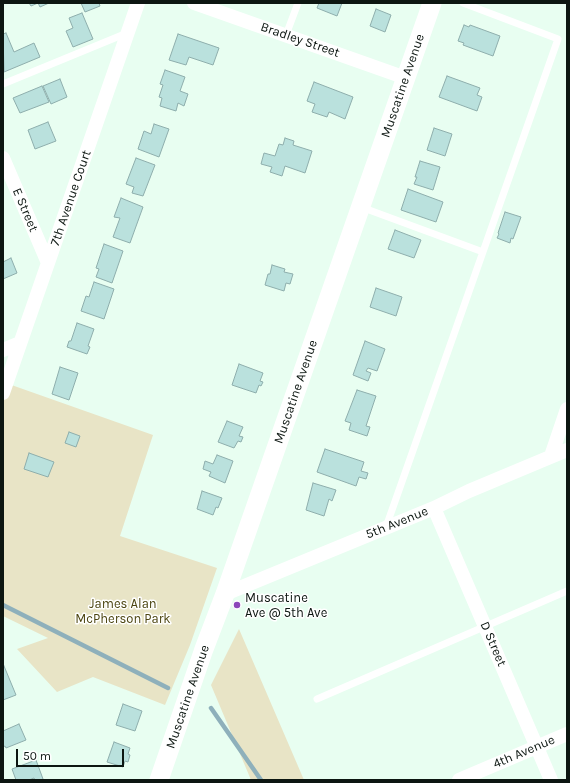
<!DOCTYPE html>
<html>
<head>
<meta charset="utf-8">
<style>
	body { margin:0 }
	#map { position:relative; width:570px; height:783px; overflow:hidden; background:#e8fef1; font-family:Karla,sans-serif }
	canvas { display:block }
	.frame { position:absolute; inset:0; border:4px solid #0c1611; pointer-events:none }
	.scale { position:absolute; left:16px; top:749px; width:108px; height:18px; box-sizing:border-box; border:2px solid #0c1611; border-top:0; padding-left:5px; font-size:12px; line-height:14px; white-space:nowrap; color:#0c1611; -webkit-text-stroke:3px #fff; paint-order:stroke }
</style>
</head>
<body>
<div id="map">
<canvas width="570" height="783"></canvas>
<div class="frame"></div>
<div class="scale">50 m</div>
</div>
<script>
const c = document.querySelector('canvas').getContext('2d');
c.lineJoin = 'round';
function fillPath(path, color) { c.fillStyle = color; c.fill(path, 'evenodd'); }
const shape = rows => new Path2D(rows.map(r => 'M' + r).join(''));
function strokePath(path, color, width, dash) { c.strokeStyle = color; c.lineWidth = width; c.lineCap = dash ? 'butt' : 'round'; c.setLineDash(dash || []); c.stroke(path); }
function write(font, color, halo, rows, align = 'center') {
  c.font = font + ' Karla,sans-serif'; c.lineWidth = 3; c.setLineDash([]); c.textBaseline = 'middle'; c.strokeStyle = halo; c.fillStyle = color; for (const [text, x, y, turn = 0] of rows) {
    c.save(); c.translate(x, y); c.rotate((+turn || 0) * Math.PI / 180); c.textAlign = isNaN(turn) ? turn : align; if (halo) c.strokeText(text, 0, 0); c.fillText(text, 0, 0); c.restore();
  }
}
fillPath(shape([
	[3,382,153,435,120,536,217,568,190,645,165,705,93,677,57,692,17,649,48,638,3,616],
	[239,629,304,780,251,780,211,685]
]), '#e8e4c6');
strokePath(shape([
	[3,605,168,688],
	[211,708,261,780]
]), '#8eb0bb', 4.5);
const building = shape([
	[29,3,49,3,40,7,38,3,31,6,29,3],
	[81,3,99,3,100,6,85,12,81,3],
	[319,3,342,3,337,16,317,8,319,3],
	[376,9,391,15,385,32,370,26,376,9],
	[82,13,93,39,73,47,66,31,73,28,69,18,82,13],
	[464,25,469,27,470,25,500,36,493,56,463,45,464,43,458,41,464,25],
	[6,33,14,52,34,43,40,57,4,72,3,34,6,33],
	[178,34,219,48,213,65,189,57,186,65,169,60,178,34],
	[165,70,185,77,180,91,188,94,184,106,178,103,176,111,160,106,162,98,159,97,163,85,160,84,165,70],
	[447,76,480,88,477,95,482,97,477,111,439,97,447,76],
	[60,79,67,97,51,104,43,86,60,79],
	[314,82,353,97,345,119,329,112,327,117,312,112,315,104,307,101,314,82],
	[42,86,49,102,20,113,13,98,42,86],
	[48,122,56,141,35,149,28,130,48,122],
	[154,124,169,129,159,157,138,149,144,131,151,134,154,124],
	[434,128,452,134,445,156,427,150,434,128],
	[285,138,294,141,293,145,312,151,305,173,285,166,282,176,270,172,272,167,261,164,264,153,275,156,279,144,283,145,285,138],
	[136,158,155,165,143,196,132,193,134,187,126,184,136,158],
	[420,161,440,167,433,190,414,184,417,177,415,177,420,161],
	[408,189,443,202,436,222,401,210,408,189],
	[121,198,143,207,130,243,113,237,120,218,114,217,121,198],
	[505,212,521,217,513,239,511,238,510,243,497,238,499,234,498,233,505,212],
	[395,230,421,240,414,258,388,249,395,230],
	[104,244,123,251,112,283,96,277,99,269,96,268,104,244],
	[11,258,17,273,3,279,3,262,11,258],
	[272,265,285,269,284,272,293,274,290,284,286,283,284,291,265,285,268,274,270,274,272,265],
	[94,282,114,289,104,319,81,311,86,296,89,297,94,282],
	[376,288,402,297,396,316,370,307,376,288],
	[77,323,94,329,88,346,90,347,87,354,67,347,69,341,71,341,77,323],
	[365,341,385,349,377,371,368,368,366,371,371,373,368,381,353,375,365,341],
	[239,364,263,373,260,381,263,382,261,386,259,385,256,393,232,385,239,364],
	[60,367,78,373,69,400,52,394,60,367],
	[357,390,376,396,366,426,370,427,367,436,349,430,351,423,345,421,357,390],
	[227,421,243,427,239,436,243,437,241,442,238,441,234,448,218,442,227,421],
	[69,432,80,436,76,447,65,443,69,432],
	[325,449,364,462,361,471,368,473,366,479,359,477,356,486,317,472,325,449],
	[29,453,54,462,48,477,24,469,29,453],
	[217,455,233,461,225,483,209,476,211,472,203,469,205,461,213,464,217,455],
	[313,483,336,490,332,501,329,499,324,516,306,510,313,483],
	[202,491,222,498,218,508,216,507,213,515,197,509,202,491],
	[4,666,16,695,3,700,3,667,4,666],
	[123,704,142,711,135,731,116,725,123,704],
	[19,724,26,740,6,748,5,746,3,747,3,731,19,724],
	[114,742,130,748,128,754,130,755,128,762,125,761,123,767,107,762,114,742],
	[36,760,43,779,40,780,35,780,34,778,29,780,16,780,12,769,36,760]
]);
fillPath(building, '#bae1dd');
strokePath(building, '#8eaeac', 1);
strokePath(shape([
	[286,35,298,3],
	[3,84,127,33],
	[361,207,483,252],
	[386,527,558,39,463,3],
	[317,699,567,591]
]), '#fff', 7);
strokePath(shape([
	[194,3,406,78],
	[3,158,48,263],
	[3,350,20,343],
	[3,393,138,3],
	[551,456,567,409],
	[434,508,551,780],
	[225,594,434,508,469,491,567,450],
	[459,780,567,734]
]), '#fff', 14);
strokePath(shape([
	[159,780,204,649,225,594,432,3]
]), '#fff', 19);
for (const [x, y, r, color] of [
	[237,605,4,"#8c47ba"]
]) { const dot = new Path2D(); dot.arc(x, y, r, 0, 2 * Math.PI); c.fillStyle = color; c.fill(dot); strokePath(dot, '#fff', 1.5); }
write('13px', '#0c1611', '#fff', [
	["Bradley Street",300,40,19],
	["Muscatine Avenue",403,86,-71],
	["7th Avenue Court",71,198,-71],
	["E Street",25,210,67],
	["Muscatine Avenue",296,392,-71],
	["5th Avenue",397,523,-22],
	["D Street",493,644,67],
	["Muscatine Avenue",188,697,-71],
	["4th Avenue",524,752,-23]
]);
write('13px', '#0c1611', '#fff', [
	["Muscatine",245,598],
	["Ave @ 5th Ave",245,613]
], 'left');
write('13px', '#4c4511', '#fff', [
	["James Alan",123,604],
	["McPherson Park",123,619]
]);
</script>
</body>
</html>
